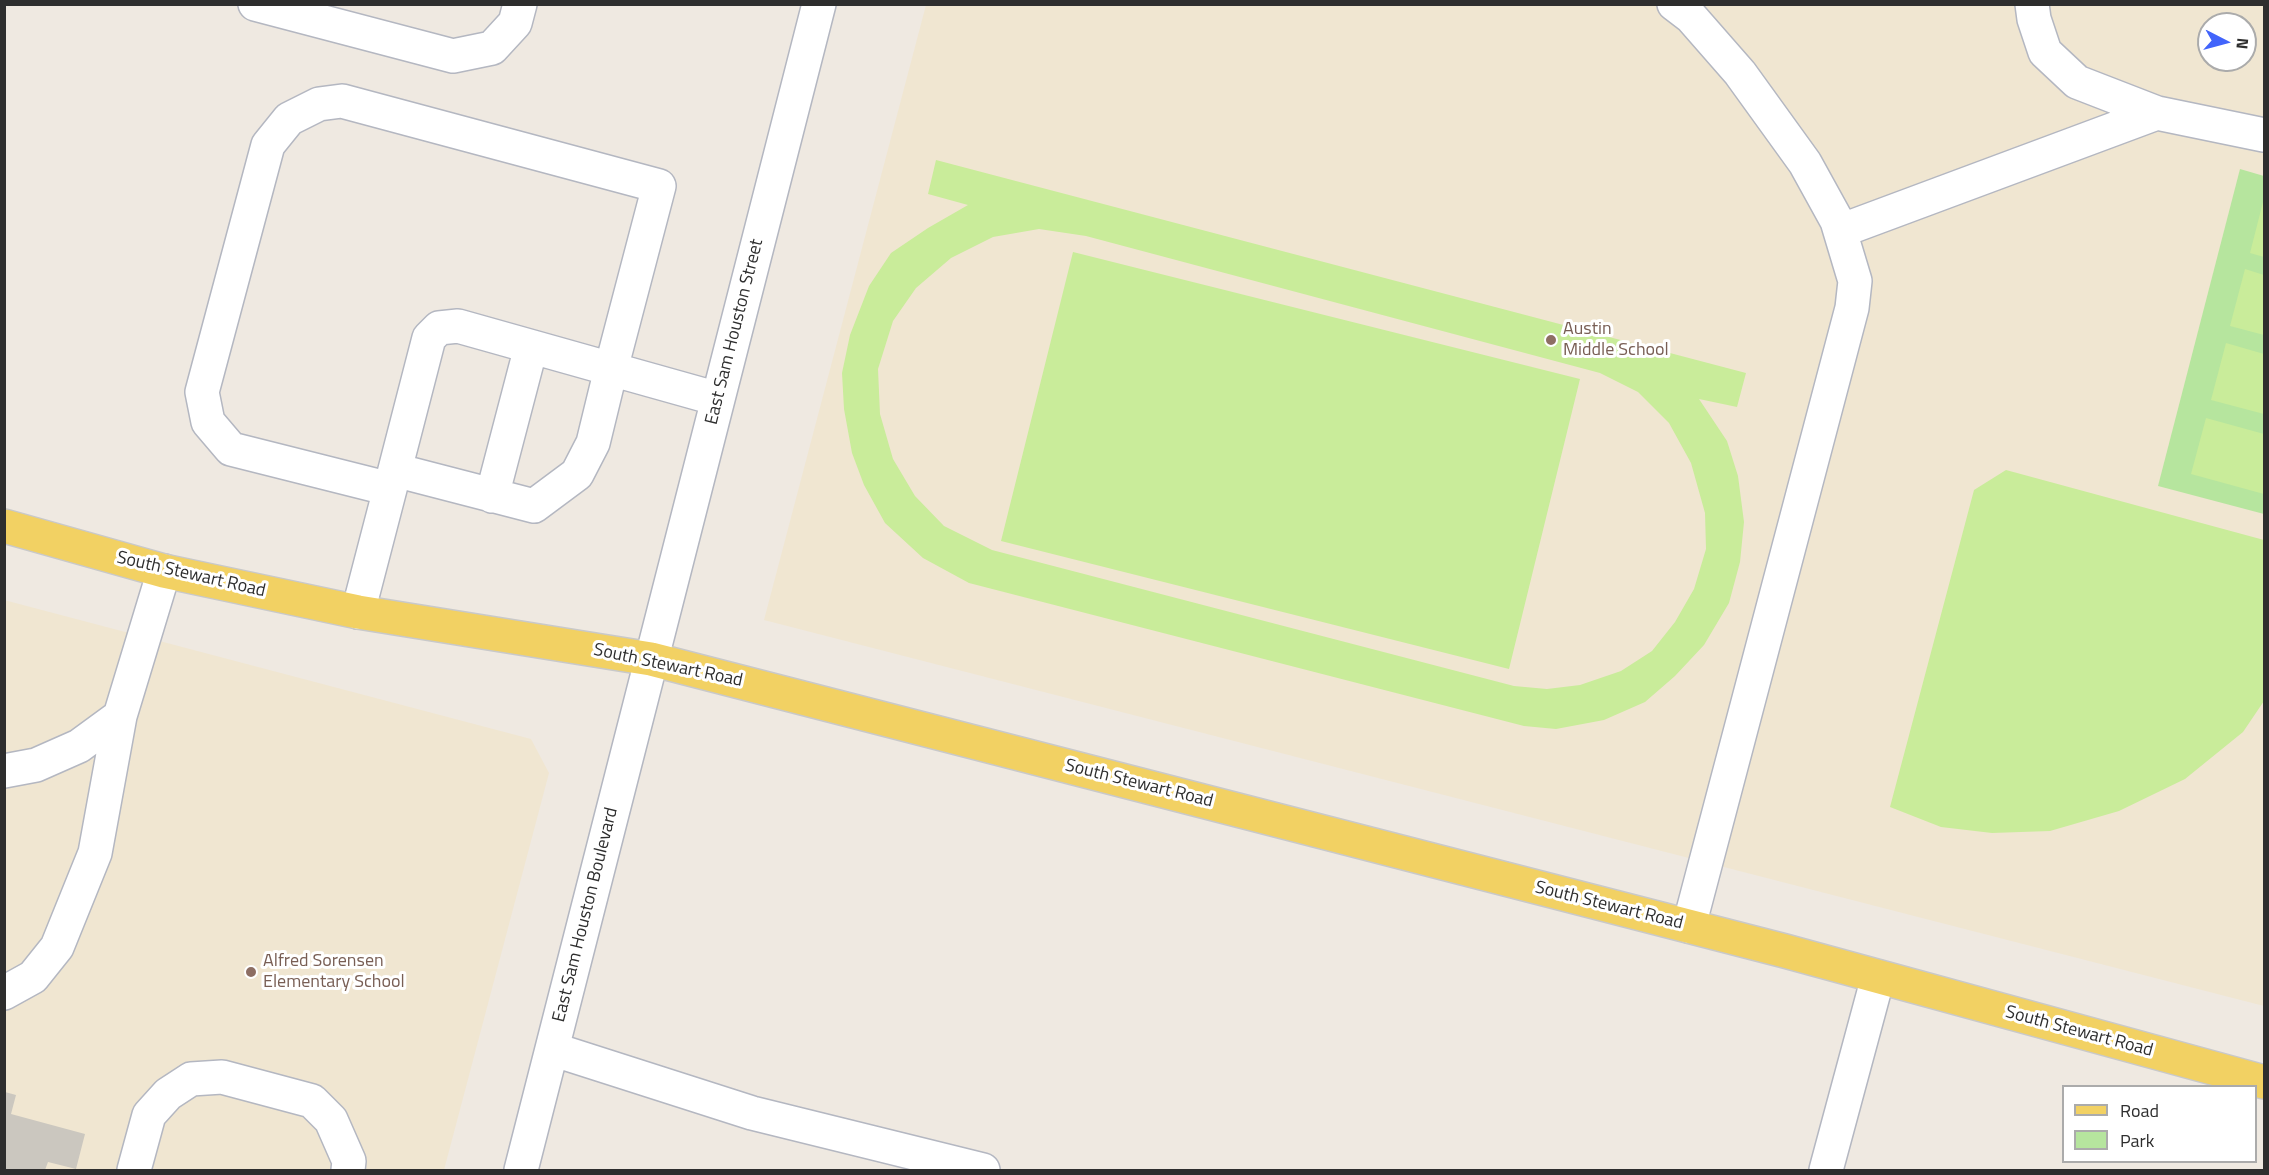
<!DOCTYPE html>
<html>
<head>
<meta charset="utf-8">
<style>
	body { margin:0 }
	#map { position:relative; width:2269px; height:1175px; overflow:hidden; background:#efe9e1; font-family:"Titillium Web",sans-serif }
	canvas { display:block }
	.frame { position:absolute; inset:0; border:6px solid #2e2e2e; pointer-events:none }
	.legend { position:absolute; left:2062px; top:1085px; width:195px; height:78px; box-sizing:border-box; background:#fff; border:2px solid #ababab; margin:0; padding:8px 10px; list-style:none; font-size:18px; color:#2e2e2e }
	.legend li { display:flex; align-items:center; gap:12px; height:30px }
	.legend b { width:30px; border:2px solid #ababab }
	.north { position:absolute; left:2197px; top:12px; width:60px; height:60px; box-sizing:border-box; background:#fff; border:2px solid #ababab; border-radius:50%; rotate:96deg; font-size:16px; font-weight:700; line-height:24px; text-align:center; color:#2e2e2e }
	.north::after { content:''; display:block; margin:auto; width:21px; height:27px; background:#4264fb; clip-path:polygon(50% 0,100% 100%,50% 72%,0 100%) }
</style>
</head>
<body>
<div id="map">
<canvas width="2269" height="1175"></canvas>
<div class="frame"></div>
<ul class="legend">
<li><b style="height:8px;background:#f2d163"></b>Road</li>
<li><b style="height:16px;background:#b6e59e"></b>Park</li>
</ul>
<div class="north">N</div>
</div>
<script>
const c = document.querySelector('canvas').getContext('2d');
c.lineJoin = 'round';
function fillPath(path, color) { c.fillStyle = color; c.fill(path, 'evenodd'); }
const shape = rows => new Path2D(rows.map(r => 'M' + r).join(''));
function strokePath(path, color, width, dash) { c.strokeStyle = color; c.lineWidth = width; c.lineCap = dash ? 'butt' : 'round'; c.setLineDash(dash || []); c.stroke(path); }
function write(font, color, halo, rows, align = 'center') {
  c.font = font + ' "Titillium Web",sans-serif'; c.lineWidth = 6; c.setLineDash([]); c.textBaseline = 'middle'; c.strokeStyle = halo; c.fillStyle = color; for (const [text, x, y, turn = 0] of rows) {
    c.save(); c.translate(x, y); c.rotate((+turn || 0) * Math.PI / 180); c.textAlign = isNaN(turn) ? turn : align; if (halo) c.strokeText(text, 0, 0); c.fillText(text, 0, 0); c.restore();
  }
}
fillPath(shape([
	[926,5,2264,5,2264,1006,764,620],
	[2209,24,2245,24,2245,60,2209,60],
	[4,600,531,739,549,773,444,1170,5,1170]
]), '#f0e6d1');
fillPath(shape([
	[2240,169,2264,176,2264,514,2158,486]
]), '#b6e59e');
fillPath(shape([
	[936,160,1746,373,1737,407,1699,399,1727,441,1738,476,1744,522,1740,562,1729,603,1704,645,1675,676,1645,702,1604,720,1556,729,1524,726,969,583,923,558,885,523,864,485,852,453,844,409,842,373,850,335,869,286,891,253,928,228,968,205,928,194],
	[1039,229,1086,236,1600,373,1638,392,1669,423,1691,463,1705,513,1706,549,1694,589,1675,622,1652,651,1621,671,1580,685,1547,689,1514,686,992,550,944,526,915,496,893,459,880,414,878,369,893,321,916,288,951,258,993,237],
	[2264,198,2264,257,2250,253],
	[1073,252,1580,379,1509,669,1001,541],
	[2245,269,2264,275,2264,335,2230,326],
	[2226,343,2264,354,2264,414,2211,400],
	[2206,418,2264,434,2264,494,2191,474],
	[2006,470,2264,540,2264,701,2243,732,2185,779,2119,811,2050,831,1992,833,1941,827,1890,807,1974,490]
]), '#c9ec9a');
fillPath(shape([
	[5,1092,16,1095,11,1114,85,1134,76,1169,48,1162,45,1170,5,1170]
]), '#cbc7bf');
const minor = shape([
	[255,4,453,56,492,48,515,23,520,4],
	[1674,4,1691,17,1740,73,1805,163,1837,221,1855,281,1852,308,1689,926],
	[2032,4,2034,19,2045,52,2077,82,2157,113,2264,135],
	[1840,231,2157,113],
	[390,489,231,449,208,422,202,392,268,145,289,119,319,104,342,101,659,186,611,369,718,399],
	[492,496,531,347],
	[358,612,390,489,429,338,439,328,458,326,611,369,593,443,577,474,534,506,395,470],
	[4,771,36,765,79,746,120,716,164,571],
	[4,993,33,977,57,947,95,853,120,716],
	[552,1049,752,1113,983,1170],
	[134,1170,149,1115,168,1094,191,1079,222,1077,312,1101,331,1120,349,1161,348,1170],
	[521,1170,819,4],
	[1826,1170,1878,977]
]);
const major = shape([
	[4,526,164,571,358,612,651,659,1785,951,2264,1082]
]);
strokePath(minor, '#b4b7c1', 36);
strokePath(major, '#c9c9c9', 36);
strokePath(minor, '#fff', 33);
strokePath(major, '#f2d163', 33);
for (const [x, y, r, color] of [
	[1551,340,6,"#8d6e63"],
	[251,972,6,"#8d6e63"]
]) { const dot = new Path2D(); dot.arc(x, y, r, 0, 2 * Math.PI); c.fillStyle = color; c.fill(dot); strokePath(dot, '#fff', 2); }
write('18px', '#785e54', '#fff', [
	["Austin",1563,330],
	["Middle School",1563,351],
	["Alfred Sorensen",263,962],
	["Elementary School",263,983]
], 'left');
write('18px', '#2e2e2e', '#fff', [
	["East Sam Houston Street",735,332,-76],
	["South Stewart Road",191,575,13],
	["South Stewart Road",668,666,12],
	["South Stewart Road",1139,784,14],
	["South Stewart Road",1609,906,14],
	["East Sam Houston Boulevard",586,915,-76],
	["South Stewart Road",2079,1032,15]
]);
</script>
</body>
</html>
